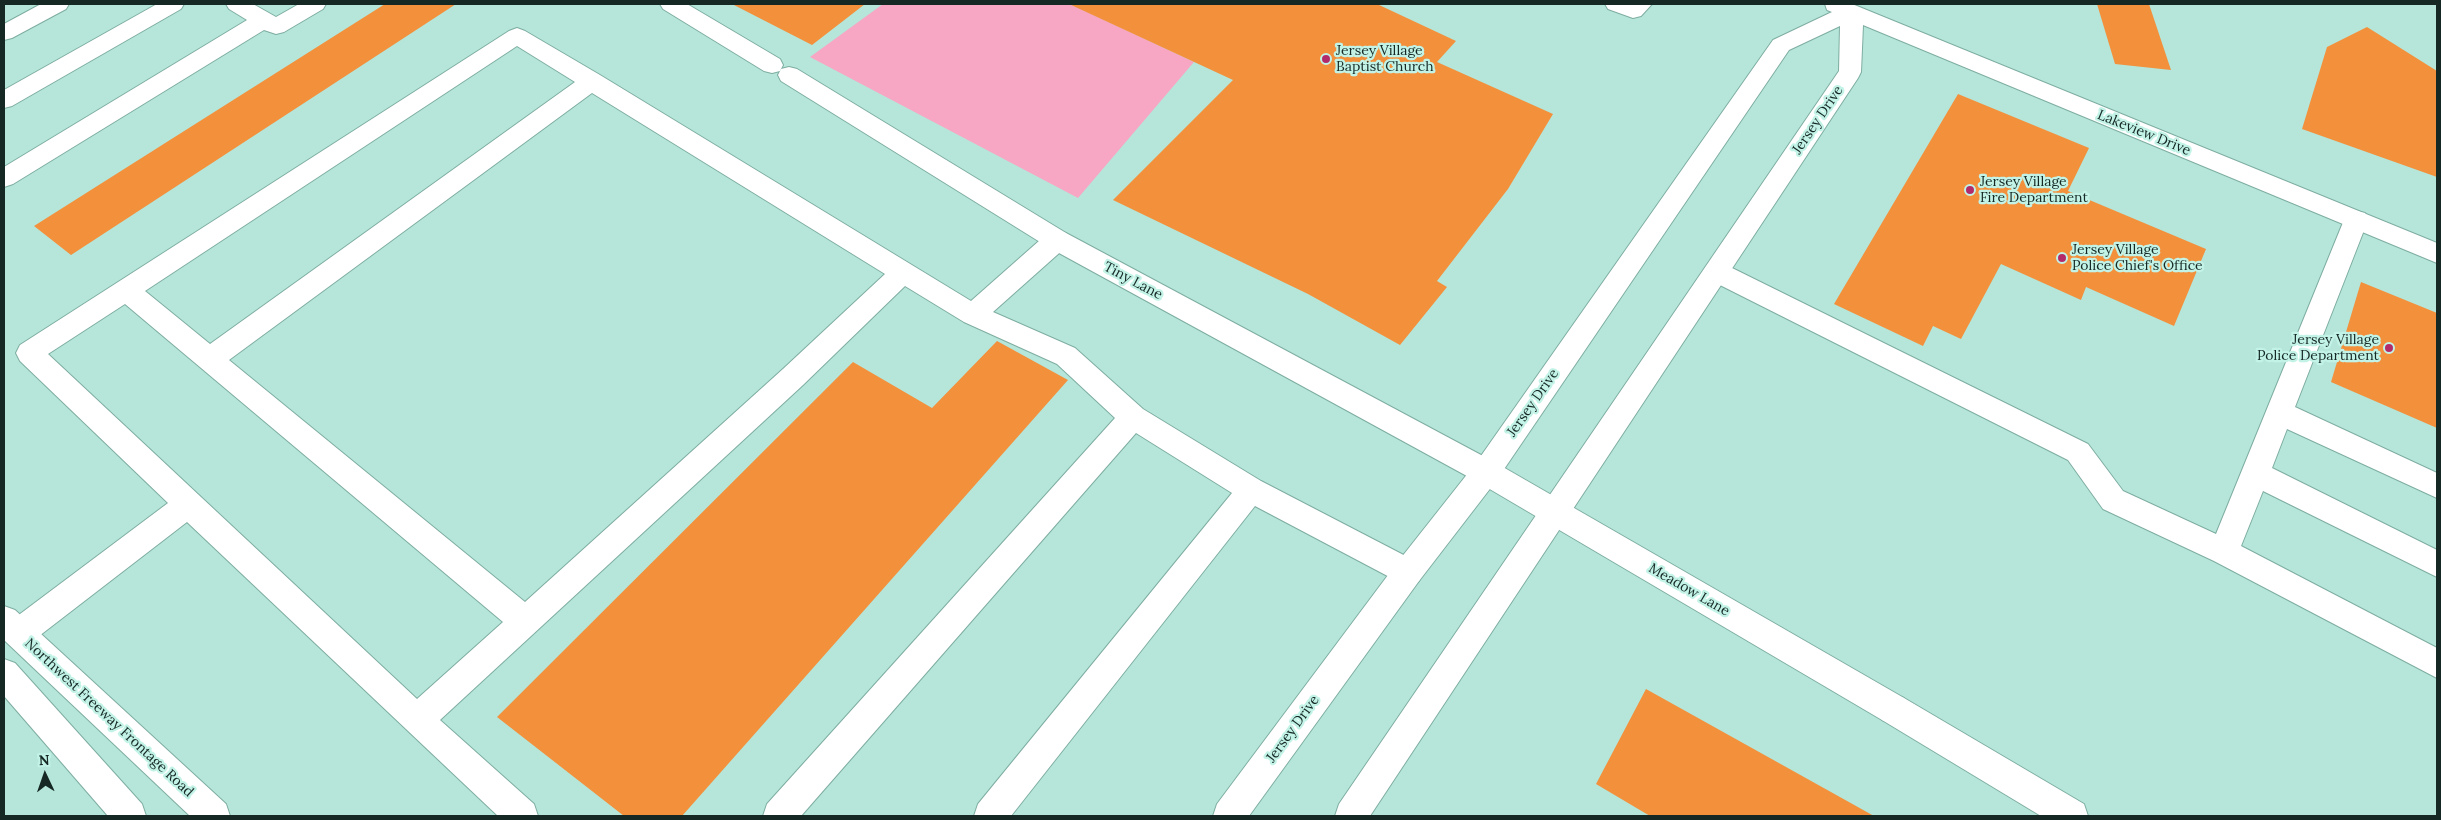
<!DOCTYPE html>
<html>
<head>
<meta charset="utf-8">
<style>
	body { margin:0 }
	#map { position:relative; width:2441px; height:820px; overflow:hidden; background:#b5e6d9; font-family:Lora,serif }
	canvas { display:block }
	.frame { position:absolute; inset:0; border:5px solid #152824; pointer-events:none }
	.north { position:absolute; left:20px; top:750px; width:50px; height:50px; -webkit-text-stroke:4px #c2f3e6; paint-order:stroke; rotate:357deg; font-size:14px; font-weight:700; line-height:20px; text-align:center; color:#152824 }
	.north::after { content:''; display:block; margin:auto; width:18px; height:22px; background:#152824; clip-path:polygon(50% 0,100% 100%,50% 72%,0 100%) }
</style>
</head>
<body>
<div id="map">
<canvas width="2441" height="820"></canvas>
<div class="frame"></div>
<div class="north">N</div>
</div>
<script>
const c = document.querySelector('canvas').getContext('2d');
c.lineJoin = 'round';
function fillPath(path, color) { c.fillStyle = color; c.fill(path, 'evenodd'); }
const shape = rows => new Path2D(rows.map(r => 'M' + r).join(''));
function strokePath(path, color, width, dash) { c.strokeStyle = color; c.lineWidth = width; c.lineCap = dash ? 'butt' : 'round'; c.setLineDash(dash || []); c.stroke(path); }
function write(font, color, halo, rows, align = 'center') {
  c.font = font + ' Lora,serif'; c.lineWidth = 4.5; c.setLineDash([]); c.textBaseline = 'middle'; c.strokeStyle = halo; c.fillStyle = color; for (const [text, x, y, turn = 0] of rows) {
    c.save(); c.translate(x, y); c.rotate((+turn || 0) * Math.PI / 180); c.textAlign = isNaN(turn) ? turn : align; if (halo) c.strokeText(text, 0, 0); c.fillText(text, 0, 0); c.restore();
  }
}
fillPath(shape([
	[883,4,1070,4,1194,62,1078,198,810,57]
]), '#f7a7c3');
fillPath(shape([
	[385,4,456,4,71,255,34,226],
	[732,4,865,4,812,45],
	[1069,4,1377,4,1456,41,1437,62,1553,114,1508,189,1437,281,1447,287,1400,345,1308,294,1113,200,1233,80],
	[2097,4,2149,4,2171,70,2115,64],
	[2367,27,2437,71,2437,177,2302,129,2327,47],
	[1958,94,2089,148,2068,191,2206,249,2174,326,2086,287,2081,300,2001,264,1961,339,1933,326,1923,346,1834,304],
	[2361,282,2437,313,2437,428,2331,382],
	[997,341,1068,380,682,816,624,816,497,717,853,362,932,408],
	[1646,689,1874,816,1650,816,1596,784]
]), '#f3903c');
const lane = shape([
	[41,4,69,4,66,9,12,38,4,40,4,24,41,4],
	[157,4,184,4,181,9,12,106,4,108,4,90,157,4],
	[226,4,253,4,276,17,299,4,326,4,323,9,284,32,276,34,264,30,13,184,4,187,4,167,247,20,229,9,226,4],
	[660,4,687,4,780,59,783,65,780,71,772,73,764,71,663,9,660,4],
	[1605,4,1652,4,1641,16,1633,18,1608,9,1605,4],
	[517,28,525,31,600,75,971,301,1048,233,1057,230,1066,233,1070,240,1066,247,993,312,1075,348,1143,409,1261,481,1419,563,1423,572,1419,581,1408,585,1397,581,1255,506,1011,816,974,816,978,804,1232,493,1136,433,801,816,763,816,767,804,1115,418,1057,364,964,322,905,286,803,385,440,720,534,804,538,816,498,816,187,522,30,643,19,647,8,643,4,633,8,623,168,503,20,361,16,353,20,345,509,31,517,28],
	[517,46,575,82,210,344,145,291,517,46],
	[592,93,885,274,783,369,525,602,229,360,592,93],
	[125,304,503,622,417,699,48,354,125,304],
	[2356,211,2365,213,2368,220,2295,407,2437,473,2437,498,2287,429,2272,468,2437,550,2437,577,2263,491,2241,546,2437,648,2437,678,2214,561,2103,509,2068,460,1708,279,1704,272,1708,265,1717,262,1726,265,2088,444,2123,491,2216,534,2344,220,2347,213,2356,211],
	[1893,694,1904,698,2084,804,2088,816,2041,816,1882,720,1877,709,1882,698,1893,694]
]);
const street = shape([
	[789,67,797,69,1066,233,1496,463,1904,698,1909,709,1904,720,1893,724,1882,720,1476,481,1048,247,781,81,778,75,781,69,789,67]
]);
const secondary = shape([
	[1825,4,1852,4,2437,243,2437,263,1863,25,1861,72,1858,78,1370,816,1335,816,1339,804,1839,71,1840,26,1789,50,1496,481,1419,581,1249,816,1213,816,1217,804,1397,563,1476,463,1773,40,1832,12,1827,10,1825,4],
	[4,606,15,610,226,804,230,816,190,816,4,640,4,606]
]);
const highway = shape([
	[4,659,15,663,142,804,146,816,108,816,4,696,4,659]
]);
strokePath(lane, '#7eada1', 2);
strokePath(street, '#7eada1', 2);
strokePath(secondary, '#7eada1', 2);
strokePath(highway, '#7eada1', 2);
fillPath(lane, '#fff');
fillPath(street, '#fff');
fillPath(secondary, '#fff');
fillPath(highway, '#fff');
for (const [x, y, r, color] of [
	[1326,59,5,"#b32a6b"],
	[1970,190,5,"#b32a6b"],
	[2062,258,5,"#b32a6b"],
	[2389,348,5,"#b32a6b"]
]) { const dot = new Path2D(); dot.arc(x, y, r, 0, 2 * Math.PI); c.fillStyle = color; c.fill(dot); strokePath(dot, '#c2f3e6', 2); }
write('14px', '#152824', '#c2f3e6', [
	["Jersey Village",1336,51],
	["Baptist Church",1336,67],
	["Jersey Village",1980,182],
	["Fire Department",1980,198],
	["Jersey Village",2072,250],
	["Police Chief's Office",2072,266],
	["Jersey Village",2379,340,"right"],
	["Police Department",2379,356,"right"]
], 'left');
write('14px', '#152824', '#c2f3e6', [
	["Jersey Drive",1818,120,-56],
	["Lakeview Drive",2144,133,22],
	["Tiny Lane",1133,281,28],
	["Jersey Drive",1533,403,-55],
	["Meadow Lane",1689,590,30],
	["Northwest Freeway Frontage Road",109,718,43],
	["Jersey Drive",1293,729,-54]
]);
</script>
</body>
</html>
